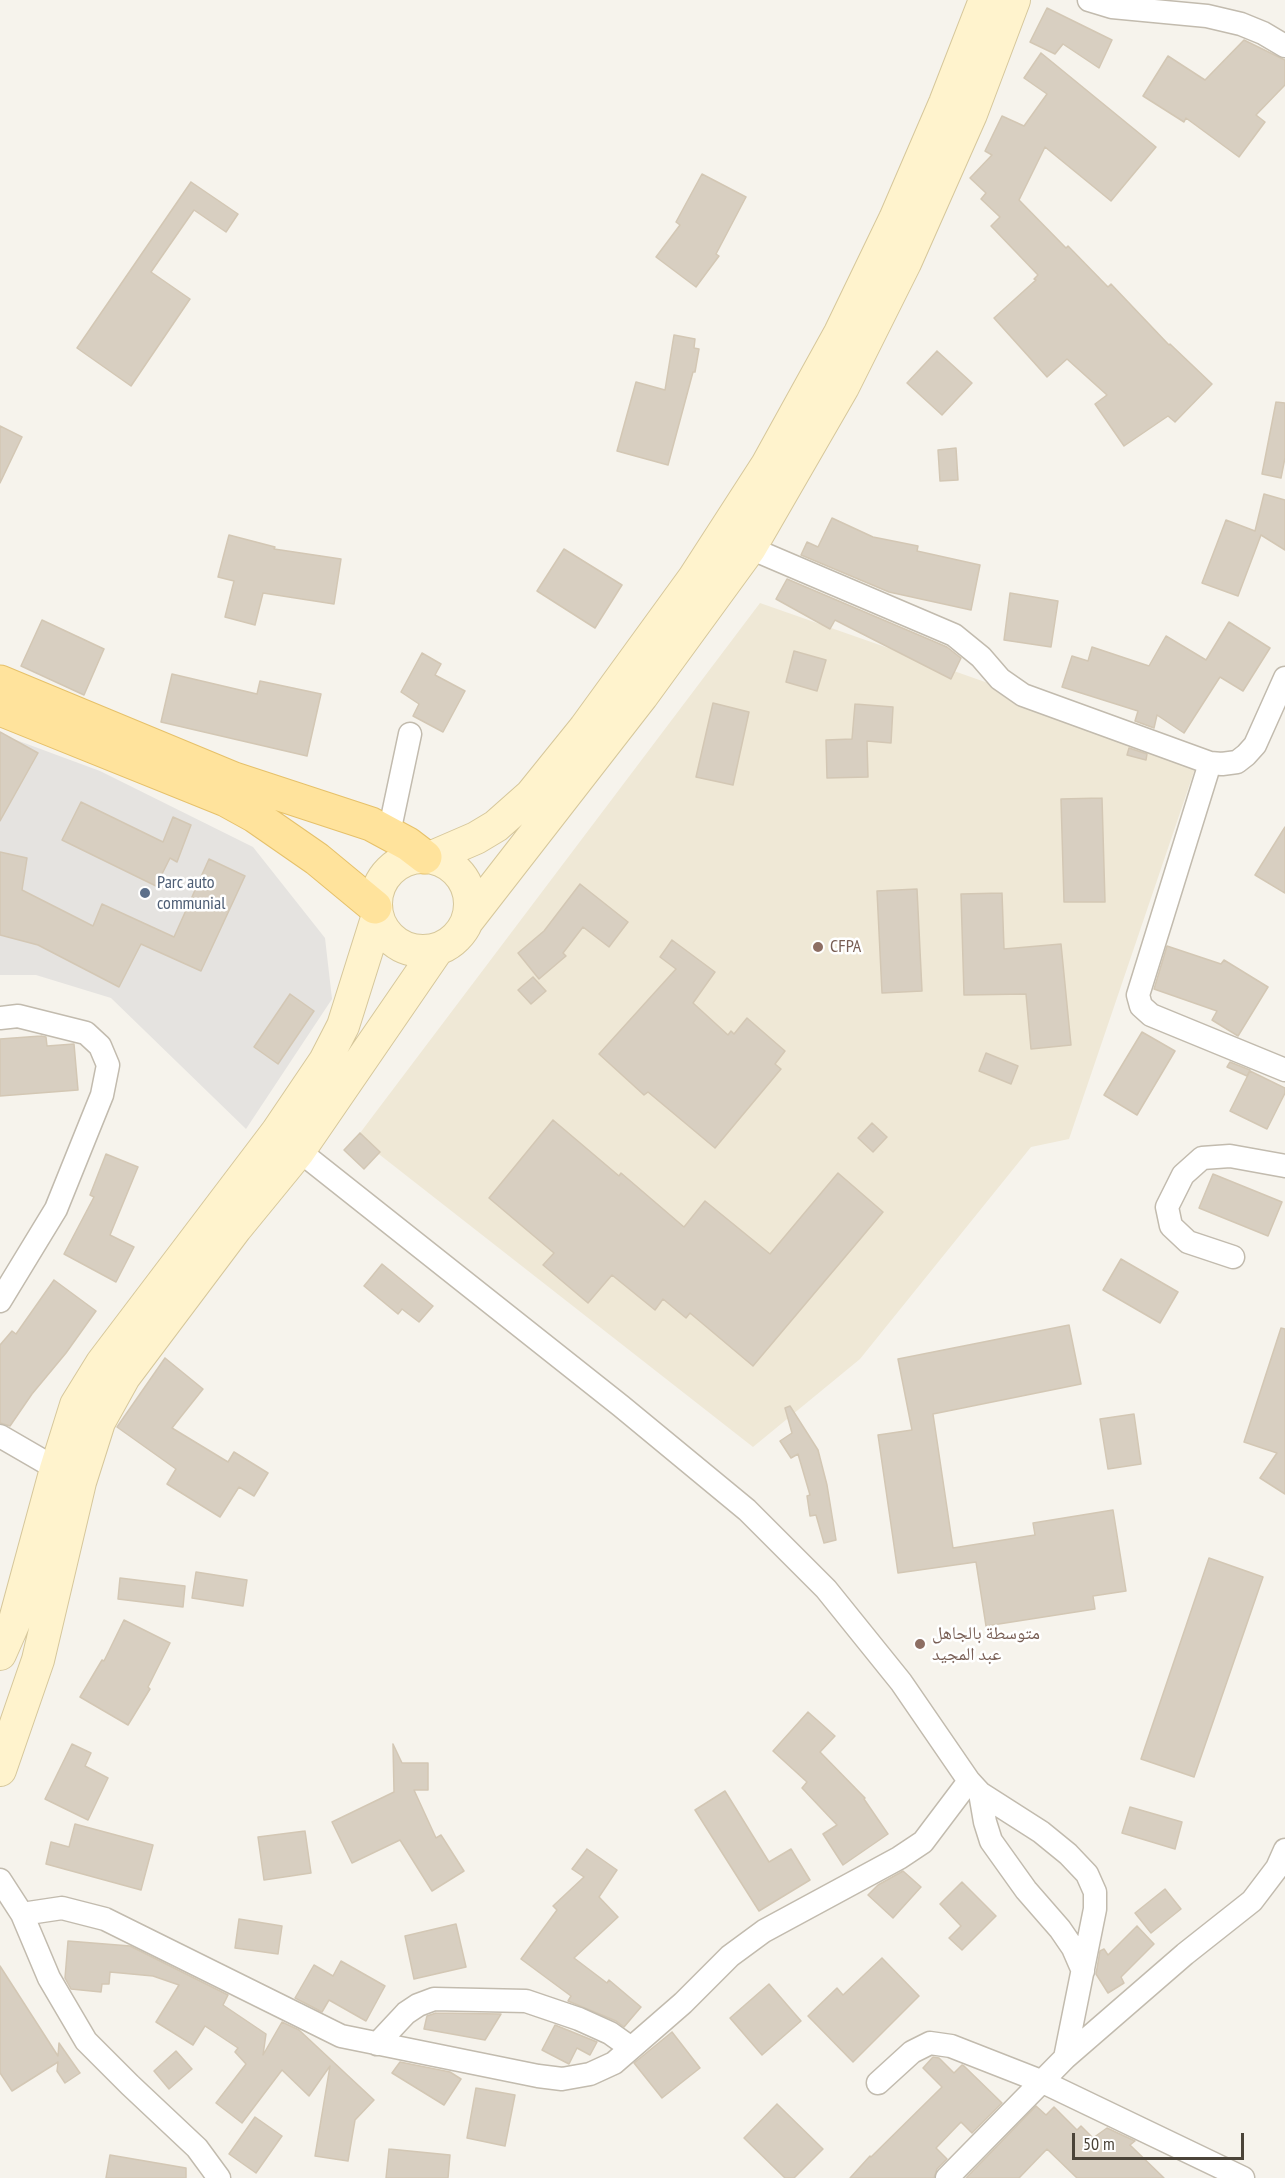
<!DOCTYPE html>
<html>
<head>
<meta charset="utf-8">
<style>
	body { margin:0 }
	#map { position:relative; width:1285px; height:2178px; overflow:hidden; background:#f6f3ec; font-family:"PT Sans Narrow",sans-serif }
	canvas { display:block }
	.scale { position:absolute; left:1072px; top:2133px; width:172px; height:27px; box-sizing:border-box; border:3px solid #4b4439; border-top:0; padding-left:8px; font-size:18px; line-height:21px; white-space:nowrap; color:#4b4439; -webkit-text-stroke:4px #fff; paint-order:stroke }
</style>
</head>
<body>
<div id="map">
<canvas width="1285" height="2178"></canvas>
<div class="scale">50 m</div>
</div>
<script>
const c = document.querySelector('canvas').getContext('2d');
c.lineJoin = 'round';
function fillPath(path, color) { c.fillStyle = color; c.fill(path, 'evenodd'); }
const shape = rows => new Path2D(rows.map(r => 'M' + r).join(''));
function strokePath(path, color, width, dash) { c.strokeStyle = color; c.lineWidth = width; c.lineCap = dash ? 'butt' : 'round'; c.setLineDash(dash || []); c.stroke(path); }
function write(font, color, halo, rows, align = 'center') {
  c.font = font + ' "PT Sans Narrow","Noto Naskh Arabic",sans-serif'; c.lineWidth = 5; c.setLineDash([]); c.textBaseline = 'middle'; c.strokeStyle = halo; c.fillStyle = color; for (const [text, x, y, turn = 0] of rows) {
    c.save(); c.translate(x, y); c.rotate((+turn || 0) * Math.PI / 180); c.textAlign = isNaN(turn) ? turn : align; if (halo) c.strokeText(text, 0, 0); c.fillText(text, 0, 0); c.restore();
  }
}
fillPath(shape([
	[760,603,1199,757,1069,1139,1031,1147,860,1359,753,1447,357,1137]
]), '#efe8d6');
fillPath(shape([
	[0,734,100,771,253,847,325,938,332,999,246,1129,111,998,36,975,0,975]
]), '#e5e3e0');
const building = shape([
	[1047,8,1112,40,1099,68,1063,44,1055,54,1030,42,1047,8],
	[1244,40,1285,60,1285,85,1256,115,1265,122,1239,157,1186,118,1184,122,1143,96,1168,56,1205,80,1244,40],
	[1041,53,1156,147,1111,201,1045,147,1019,200,1066,248,1068,246,1108,287,1111,284,1169,345,1170,344,1212,384,1175,422,1168,416,1124,446,1095,404,1107,395,1067,359,1047,377,994,318,1036,280,1034,279,1038,275,991,226,1000,217,981,199,986,193,970,178,992,155,985,151,1002,116,1024,126,1047,94,1024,78,1041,53],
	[702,174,746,197,716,254,719,256,696,287,656,257,680,225,676,222,702,174],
	[191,182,238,214,226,232,194,210,151,272,190,299,131,386,77,348,191,182],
	[674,335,695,339,694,348,699,349,695,372,693,372,668,465,617,451,636,382,665,390,674,335],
	[937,351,972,383,942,415,907,383,937,351],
	[1276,402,1285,403,1285,458,1281,478,1262,474,1276,402],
	[0,426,22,437,0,483,0,426],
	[956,448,958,480,940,481,938,450,956,448],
	[1264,494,1285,500,1285,550,1261,535,1238,596,1202,583,1226,520,1255,531,1264,494],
	[832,518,873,537,918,546,917,551,980,565,971,610,889,592,801,555,807,542,818,547,832,518],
	[229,535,275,547,274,549,341,559,334,604,263,593,255,625,225,617,234,581,218,577,229,535],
	[564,549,622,585,595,628,537,591,564,549],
	[787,579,947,647,961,658,951,679,835,620,830,629,776,599,787,579],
	[1010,593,1058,601,1051,647,1004,640,1010,593],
	[42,620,104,649,84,695,21,666,42,620],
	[1229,622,1270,648,1243,691,1220,677,1184,733,1157,715,1154,728,1135,721,1138,711,1062,687,1072,656,1088,661,1092,647,1149,666,1166,636,1206,660,1229,622],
	[794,651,826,660,817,691,786,682,794,651],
	[422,653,441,664,435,675,465,691,443,732,413,716,419,704,401,692,422,653],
	[172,674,257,694,260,681,321,694,307,756,161,722,172,674],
	[713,703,749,712,733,785,696,777,713,703],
	[855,704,893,707,891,743,867,741,868,777,827,778,826,740,852,739,855,704],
	[0,732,38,753,0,821,0,732],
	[1129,748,1147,754,1146,760,1127,755,1129,748],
	[1102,798,1105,902,1064,902,1061,799,1102,798],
	[81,802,163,842,173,817,191,825,177,862,170,858,156,886,62,840,81,802],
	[1285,827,1285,893,1255,875,1285,827],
	[0,852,27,858,22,890,93,926,102,904,174,937,209,859,245,876,201,971,141,944,119,987,38,945,0,935,0,852],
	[580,884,628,922,609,947,583,927,563,953,566,956,539,979,518,953,544,931,580,884],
	[917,889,922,991,882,993,877,891,917,889],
	[1002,893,1004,949,1061,944,1071,1045,1031,1049,1026,994,964,995,961,894,1002,893],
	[672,940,715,972,693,1003,728,1035,731,1031,734,1034,747,1018,785,1051,775,1064,781,1069,715,1148,648,1092,644,1095,599,1054,676,969,660,957,672,940],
	[1167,946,1221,964,1224,960,1268,987,1238,1036,1212,1020,1217,1011,1154,989,1167,946],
	[533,977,546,991,531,1004,518,990,533,977],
	[290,994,314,1011,278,1064,254,1047,290,994],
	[1142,1032,1175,1051,1137,1115,1104,1095,1142,1032],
	[41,1036,46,1037,47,1046,74,1044,78,1090,0,1096,0,1039,41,1036],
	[986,1053,1018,1066,1011,1084,979,1071,986,1053],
	[1230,1062,1250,1070,1247,1076,1227,1067,1230,1062],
	[1250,1071,1285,1088,1285,1093,1267,1129,1230,1111,1250,1071],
	[553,1120,619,1176,621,1173,684,1227,705,1201,770,1254,838,1173,883,1212,753,1366,690,1313,686,1318,663,1299,655,1310,612,1275,588,1303,543,1265,554,1253,489,1198,553,1120],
	[872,1123,887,1137,873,1152,858,1138,872,1123],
	[360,1133,380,1152,364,1169,344,1150,360,1133],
	[106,1154,138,1167,110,1235,134,1247,116,1282,64,1254,94,1197,90,1195,106,1154],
	[1213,1174,1282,1202,1268,1236,1199,1208,1213,1174],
	[1121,1259,1178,1292,1160,1323,1103,1290,1121,1259],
	[382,1264,433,1306,419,1322,402,1309,398,1314,364,1286,382,1264],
	[54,1280,96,1311,66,1353,32,1394,10,1426,0,1423,0,1345,12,1331,16,1334,54,1280],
	[1069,1325,1081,1384,933,1414,953,1548,1035,1535,1033,1523,1113,1510,1126,1591,1093,1596,1095,1609,986,1626,976,1562,898,1573,878,1435,912,1430,898,1359,1069,1325],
	[1281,1328,1285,1329,1285,1494,1260,1478,1277,1453,1244,1442,1281,1328],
	[165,1358,203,1389,172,1428,228,1462,234,1452,268,1473,254,1496,239,1487,220,1517,167,1484,176,1469,117,1427,165,1358],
	[790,1406,818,1450,827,1485,836,1540,824,1543,816,1515,810,1516,807,1496,810,1495,798,1454,791,1458,780,1441,792,1433,785,1408,790,1406],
	[1134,1414,1141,1464,1108,1469,1100,1419,1134,1414],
	[1209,1558,1263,1577,1194,1777,1141,1759,1209,1558],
	[196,1572,247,1580,243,1606,192,1598,196,1572],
	[120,1578,185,1586,183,1607,118,1599,120,1578],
	[124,1620,170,1643,148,1687,150,1689,128,1725,80,1697,102,1660,104,1661,124,1620],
	[808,1712,835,1736,820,1752,865,1798,864,1799,888,1834,843,1865,823,1834,837,1825,802,1788,807,1782,773,1751,808,1712],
	[72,1744,91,1753,85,1766,108,1778,88,1820,45,1799,72,1744],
	[393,1744,402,1763,428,1763,428,1790,414,1790,436,1838,441,1835,464,1871,432,1891,400,1840,352,1863,332,1822,394,1792,393,1744],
	[725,1791,769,1862,791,1849,810,1880,759,1911,695,1810,725,1791],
	[1130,1807,1182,1822,1175,1849,1122,1833,1130,1807],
	[75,1824,153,1845,141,1890,46,1864,51,1842,69,1847,75,1824],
	[305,1831,311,1873,264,1880,258,1837,305,1831],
	[587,1849,617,1870,599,1897,618,1917,574,1958,607,1983,609,1980,641,2007,624,2027,616,2021,568,2001,571,1996,521,1959,557,1910,553,1906,584,1877,572,1869,587,1849],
	[903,1871,921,1887,893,1918,868,1895,878,1885,903,1871],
	[962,1882,996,1916,962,1950,949,1938,961,1926,940,1904,962,1882],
	[1165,1889,1181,1909,1151,1933,1135,1913,1165,1889],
	[239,1919,282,1926,278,1954,235,1948,239,1919],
	[456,1924,466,1967,414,1979,405,1936,456,1924],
	[1137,1926,1154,1944,1121,1977,1124,1983,1108,1993,1096,1974,1100,1951,1104,1949,1108,1955,1137,1926],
	[68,1941,130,1946,228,1995,223,2005,266,2034,263,2055,282,2022,299,2030,374,2100,355,2120,348,2161,315,2156,330,2066,309,2096,282,2070,242,2123,216,2103,246,2064,235,2052,238,2048,205,2026,193,2045,156,2022,179,1985,153,1976,110,1972,109,1984,102,1984,101,1992,71,1989,65,1978,68,1941],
	[882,1958,919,1996,853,2062,808,2016,837,1988,843,1995,882,1958],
	[341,1961,385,1986,366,2021,329,2000,322,2012,295,1998,314,1965,333,1976,341,1961],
	[0,1966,58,2056,59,2043,80,2073,65,2083,57,2071,58,2062,12,2091,0,2073,0,1966],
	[769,1984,801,2021,762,2055,730,2018,769,1984],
	[436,2013,501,2014,485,2040,424,2029,427,2016,436,2013],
	[555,2025,597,2042,590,2055,577,2048,569,2064,542,2050,555,2025],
	[672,2032,700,2068,662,2098,634,2063,672,2032],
	[176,2051,192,2069,169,2089,154,2071,176,2051],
	[933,2057,939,2058,954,2073,962,2065,964,2066,1002,2103,972,2133,961,2122,936,2148,947,2159,937,2169,934,2178,850,2178,870,2156,871,2157,942,2087,923,2068,933,2057],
	[400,2062,450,2072,461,2079,444,2105,392,2073,400,2062],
	[476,2088,515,2095,505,2146,467,2138,476,2088],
	[777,2104,823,2149,794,2178,785,2178,744,2138,777,2104],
	[1036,2106,1046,2115,1054,2107,1077,2130,1081,2126,1093,2138,1107,2128,1135,2141,1130,2145,1164,2178,1077,2178,1047,2149,1019,2178,966,2178,1036,2106],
	[255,2117,282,2136,256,2173,229,2154,255,2117],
	[389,2149,450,2155,448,2178,386,2178,389,2149],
	[110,2155,186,2168,186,2178,106,2178,110,2155]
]);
fillPath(building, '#d8cfc1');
strokePath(building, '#d3c7b4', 1.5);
const street = shape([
	[1089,0,1112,7,1207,16,1241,24,1263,33,1285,46],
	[750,548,954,635,981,657,1000,679,1023,695,1210,763,1222,764,1237,762,1246,755,1255,745,1285,678],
	[1210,763,1138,995,1141,1006,1151,1015,1285,1070],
	[389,833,410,734],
	[0,1018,18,1016,86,1033,100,1046,108,1065,102,1095,56,1209,0,1301],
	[288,1142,621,1406,747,1510,826,1589,901,1682,969,1781,980,1793,1041,1832,1068,1854,1087,1874,1095,1892,1095,1909,1065,2058],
	[1233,1257,1188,1242,1171,1226,1167,1207,1183,1175,1202,1158,1230,1156,1285,1166],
	[0,1436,69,1476],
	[980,1793,985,1822,991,1841,1026,1890,1060,1929,1073,1948,1083,1971],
	[0,1880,22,1914,49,1978,86,2041,130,2085,197,2148,219,2178],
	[22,1914,62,1908,105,1919,341,2036,538,2076,562,2079,590,2074,614,2063,683,2003,730,1956,764,1931,899,1858,923,1842,969,1781],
	[377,2044,406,2013,418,2005,434,1999,526,2001,579,2019,610,2033,631,2048],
	[878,2083,912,2052,930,2043,951,2046,1043,2082,1243,2178],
	[947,2178,1065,2058,1185,1954,1252,1901,1277,1868,1285,1850]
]);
const secondary = shape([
	'376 904a47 47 0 1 1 94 0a47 47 0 1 1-94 0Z',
	[432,857,476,838,496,826,531,795,585,728,694,578,767,465,840,333,895,219,945,103,985,0],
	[468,920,642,696,750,548,843,387,905,263,971,114,1014,0],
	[0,1654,15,1620,56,1469,76,1405,102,1363,277,1132,325,1061,343,1026,377,918],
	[0,1770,38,1660,80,1482,99,1422,124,1377,236,1228,299,1151,437,950]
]);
const primary = shape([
	[0,682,234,779,371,824,408,844,425,857],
	[0,709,226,800,255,816,317,859,375,907]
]);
strokePath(street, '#c2bbae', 25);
strokePath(secondary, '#d6c79b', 34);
strokePath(primary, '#e6c16a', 35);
strokePath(street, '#fff', 22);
strokePath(secondary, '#fff3cd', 32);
strokePath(primary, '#ffe39c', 33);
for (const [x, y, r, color] of [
	[145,893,6,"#5c6f8a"],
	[818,947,6,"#8d6e63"],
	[920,1644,6,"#8d6e63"]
]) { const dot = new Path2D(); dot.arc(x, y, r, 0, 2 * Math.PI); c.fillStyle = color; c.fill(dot); strokePath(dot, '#fff', 2); }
write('18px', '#4e5e75', '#fff', [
	["Parc auto",157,883],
	["communial",157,904]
], 'left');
write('18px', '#785e54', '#fff', [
	["CFPA",830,947],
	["متوسطة بالجاهل",932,1634],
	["عبد المجيد",932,1655]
], 'left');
</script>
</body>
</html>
